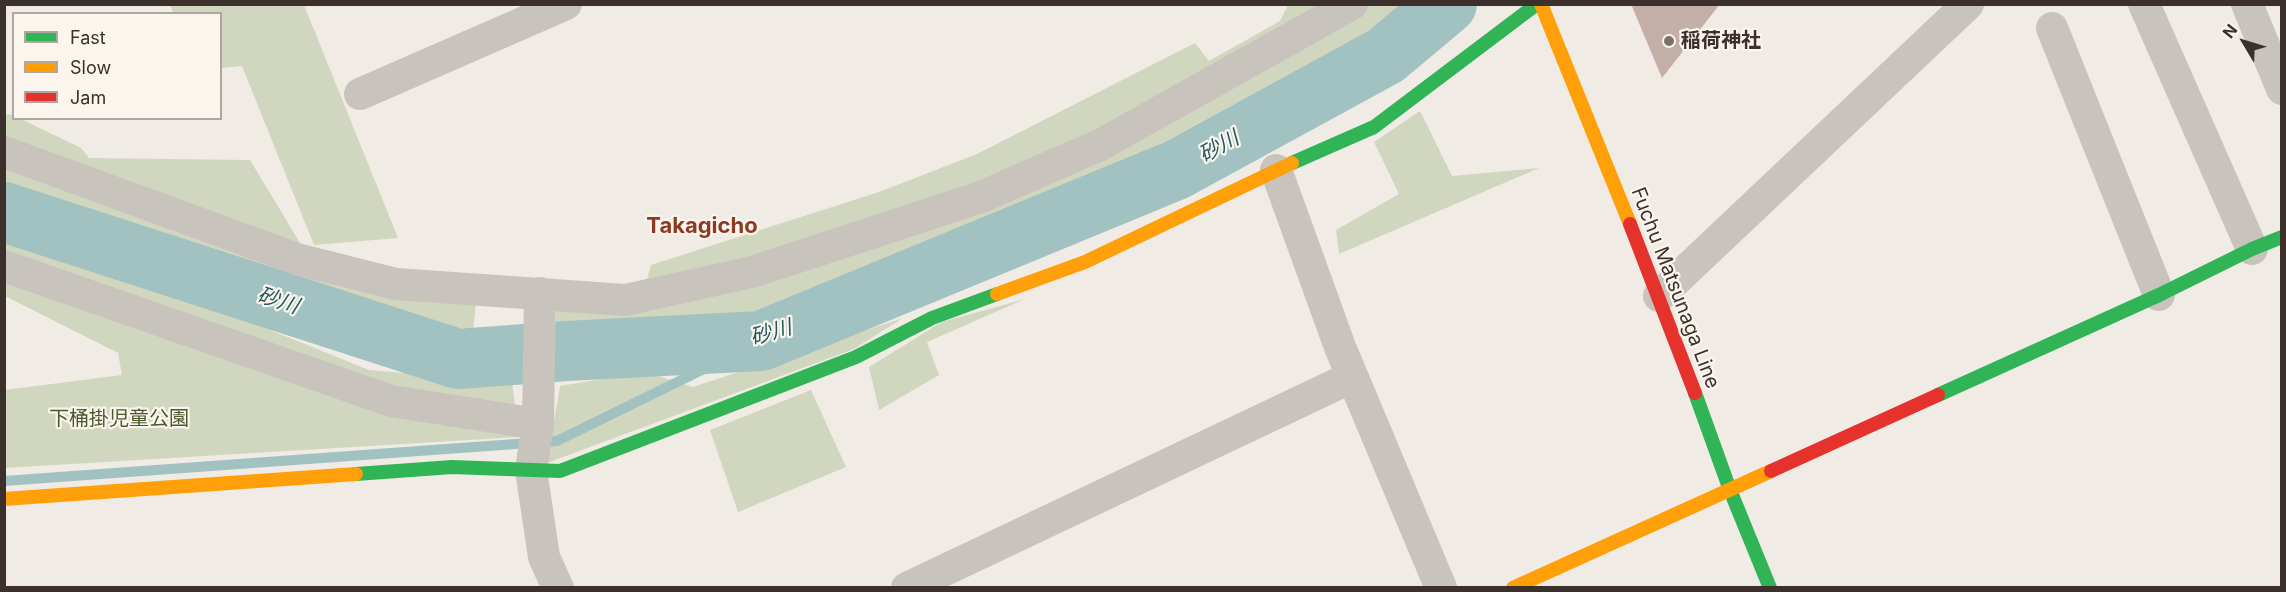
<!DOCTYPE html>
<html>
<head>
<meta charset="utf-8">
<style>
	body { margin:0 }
	#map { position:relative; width:2286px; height:592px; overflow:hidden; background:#f0ebe5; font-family:Inter,sans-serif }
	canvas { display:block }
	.frame { position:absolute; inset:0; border:6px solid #3b302b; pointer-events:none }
	.legend { position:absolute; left:12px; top:12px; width:210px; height:108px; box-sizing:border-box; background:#fbf5ee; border:2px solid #aea6a0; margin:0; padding:8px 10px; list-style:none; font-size:18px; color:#3b302b }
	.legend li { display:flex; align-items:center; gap:12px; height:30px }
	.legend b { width:30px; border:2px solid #aea6a0 }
	.north { position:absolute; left:2214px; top:12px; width:60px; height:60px; -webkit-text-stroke:4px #fbf5ee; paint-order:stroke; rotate:308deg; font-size:16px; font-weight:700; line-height:24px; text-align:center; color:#3b302b }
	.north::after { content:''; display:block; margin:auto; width:21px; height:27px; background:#3b302b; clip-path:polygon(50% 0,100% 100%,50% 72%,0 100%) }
</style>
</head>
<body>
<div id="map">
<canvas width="2286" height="592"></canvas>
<div class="frame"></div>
<ul class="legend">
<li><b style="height:8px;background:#30b455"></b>Fast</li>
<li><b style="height:8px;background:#ff9f0a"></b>Slow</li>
<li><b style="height:8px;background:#e5322d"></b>Jam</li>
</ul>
<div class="north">N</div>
</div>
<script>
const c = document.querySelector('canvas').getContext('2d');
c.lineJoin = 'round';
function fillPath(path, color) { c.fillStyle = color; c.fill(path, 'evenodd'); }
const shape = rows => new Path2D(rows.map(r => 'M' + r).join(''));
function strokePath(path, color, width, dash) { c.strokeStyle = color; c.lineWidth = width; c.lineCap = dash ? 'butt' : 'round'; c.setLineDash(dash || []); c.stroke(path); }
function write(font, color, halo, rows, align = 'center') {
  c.font = font + ' Inter,"Noto Sans JP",sans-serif'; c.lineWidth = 4.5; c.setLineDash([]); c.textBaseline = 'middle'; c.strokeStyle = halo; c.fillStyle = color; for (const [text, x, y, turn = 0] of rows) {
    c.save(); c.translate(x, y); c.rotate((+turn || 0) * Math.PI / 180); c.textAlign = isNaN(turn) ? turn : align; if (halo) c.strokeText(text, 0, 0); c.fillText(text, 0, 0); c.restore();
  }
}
fillPath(shape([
	[170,5,304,5,398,238,314,245,242,66,221,68,220,14,173,13],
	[1288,5,1400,5,1364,34,1129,161,875,265,751,330,556,339,556,305,646,283,651,265,879,192,977,154,1195,43,1209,61,1280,21],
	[1420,111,1452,176,1539,168,1339,254,1336,230,1399,194,1374,142],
	[4,114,13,115,14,118,21,119,81,148,89,158,250,160,320,276,476,303,473,330,408,320,248,273,5,192],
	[4,227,120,269,369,370,512,382,519,437,5,468,5,390,122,375,118,353,5,296],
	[1025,299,927,342,939,375,879,410,869,367,942,322],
	[903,318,854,349,547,463,560,386,645,372,693,387],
	[811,390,846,467,738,512,710,430]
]), '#d1d6bf');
strokePath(shape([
	[4,481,557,441,761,341]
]), '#a1c2c1', 10);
strokePath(shape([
	[4,212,458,359,566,351,761,341,1176,170,1385,56,1447,4]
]), '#a1c2c1', 60);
fillPath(shape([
	[1631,4,1720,4,1662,78]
]), '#c3afa7');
strokePath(shape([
	[2144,4,2252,249],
	[2247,4,2282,89],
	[2052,28,2159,295],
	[360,94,566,4],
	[4,152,297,259,396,284,625,300,752,272,981,197,1100,145,1352,4],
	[1276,170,1340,347,1441,588],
	[4,266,391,401,538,424],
	[540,293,538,424,531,470,544,557,558,588],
	[1659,296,1968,4],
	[907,588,1352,377]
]), '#c9c3be', 32);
strokePath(shape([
	[1292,163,1374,127,1537,4],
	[1695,393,1730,490,1770,588],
	[1938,395,2159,295,2252,249,2282,237],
	[356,474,452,467,560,471,856,357,932,318,997,294]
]), '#30b455', 14);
strokePath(shape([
	[1541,4,1630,224],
	[997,294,1085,262,1292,163],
	[4,499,356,474],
	[1513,588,1771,471]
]), '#ff9f0a', 14);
strokePath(shape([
	[1630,224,1695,393],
	[1771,471,1938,395]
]), '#e5322d', 14);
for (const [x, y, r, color] of [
	[1669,41,6,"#7a716c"]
]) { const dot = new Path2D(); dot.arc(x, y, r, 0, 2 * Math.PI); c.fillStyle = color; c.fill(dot); strokePath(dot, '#fbf5ee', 2); }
write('bold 20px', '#3b302b', '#fbf5ee', [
	["稲荷神社",1681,41]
], 'left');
write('20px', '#3b302b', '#fbf5ee', [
	["Fuchu Matsunaga Line",1675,288,69]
]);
write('20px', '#4a5a2e', '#fbf5ee', [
	["下桶掛児童公園",119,419]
]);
write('italic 21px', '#1f5a5e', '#fbf5ee', [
	["砂川",1219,147,-29],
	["砂川",278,301,18],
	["砂川",771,333,-16]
]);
write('bold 22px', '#8c3b22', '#fbf5ee', [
	["Takagicho",702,226]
]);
</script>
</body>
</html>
